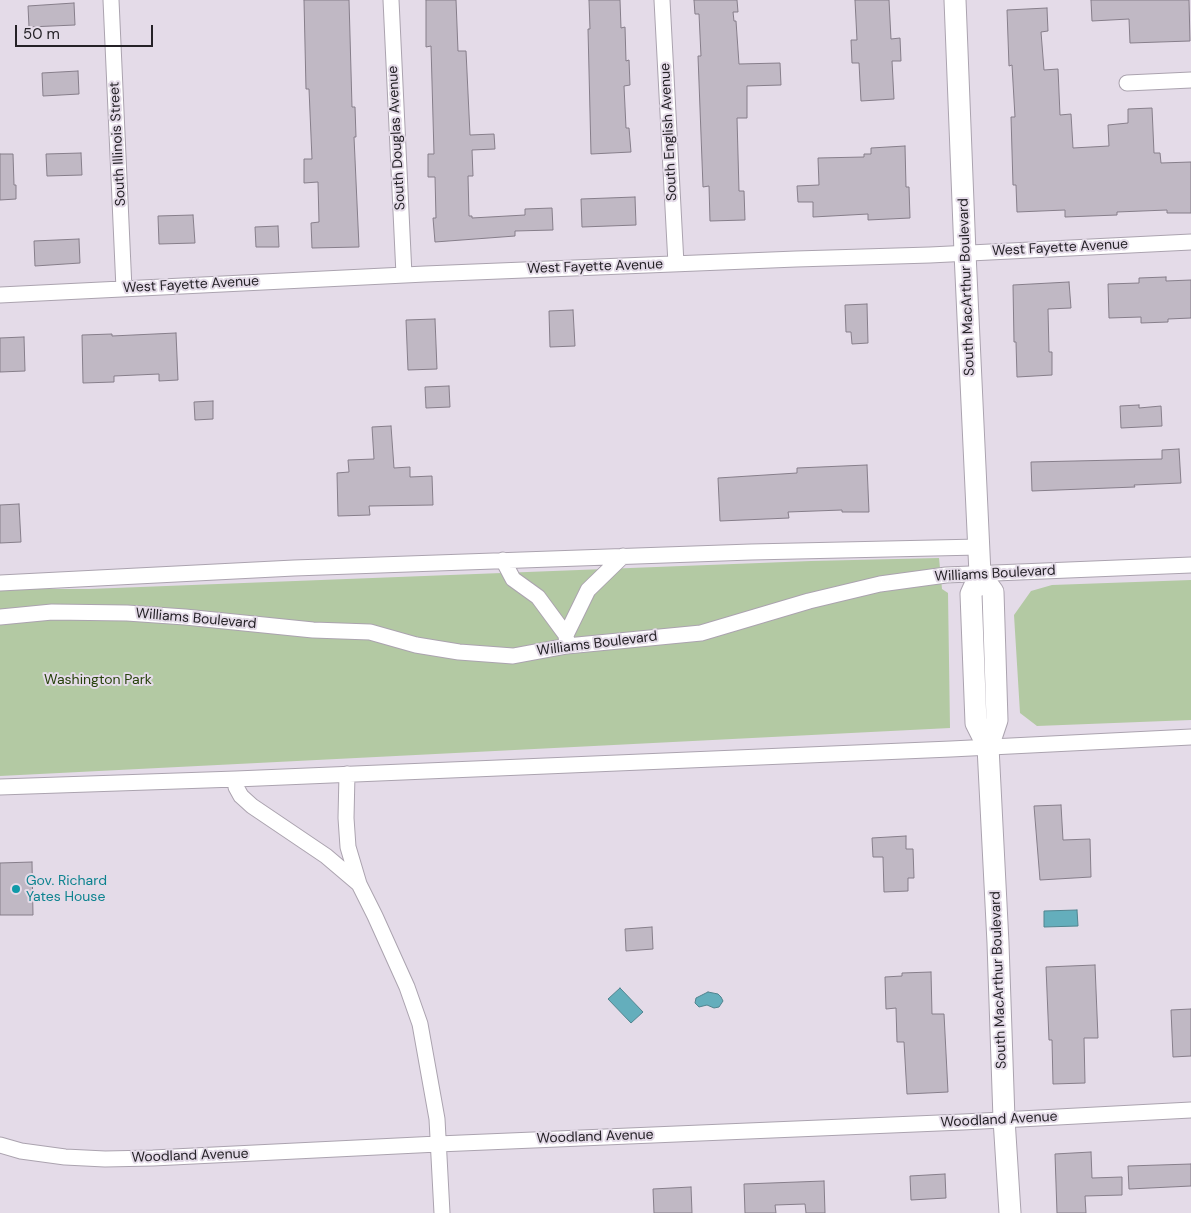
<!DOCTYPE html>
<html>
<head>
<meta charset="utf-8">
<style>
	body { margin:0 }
	#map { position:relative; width:1191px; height:1213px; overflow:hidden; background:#e4dbe8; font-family:"DM Sans",sans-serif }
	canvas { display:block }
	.scale { position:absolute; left:15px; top:25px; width:138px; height:22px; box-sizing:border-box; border:2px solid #252227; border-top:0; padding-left:6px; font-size:15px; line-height:18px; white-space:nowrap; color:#252227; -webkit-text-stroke:4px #e4dbe8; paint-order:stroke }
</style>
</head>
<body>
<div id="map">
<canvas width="1191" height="1213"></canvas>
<div class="scale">50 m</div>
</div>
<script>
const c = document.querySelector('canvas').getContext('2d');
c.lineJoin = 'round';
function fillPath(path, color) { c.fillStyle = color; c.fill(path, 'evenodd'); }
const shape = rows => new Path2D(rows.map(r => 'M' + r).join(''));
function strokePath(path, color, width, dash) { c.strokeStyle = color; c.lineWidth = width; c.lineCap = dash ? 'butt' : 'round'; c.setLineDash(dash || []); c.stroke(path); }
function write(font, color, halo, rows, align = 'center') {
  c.font = font + ' "DM Sans",sans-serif'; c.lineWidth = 4; c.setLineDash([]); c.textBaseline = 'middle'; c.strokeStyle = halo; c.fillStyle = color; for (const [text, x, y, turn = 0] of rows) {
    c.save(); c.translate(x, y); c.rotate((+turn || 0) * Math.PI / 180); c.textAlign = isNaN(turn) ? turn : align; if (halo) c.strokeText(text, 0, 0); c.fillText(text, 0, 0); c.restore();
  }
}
fillPath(shape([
	[939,558,942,589,948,593,950,728,0,776,0,589,89,589,811,561],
	[1191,580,1191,720,1037,726,1020,713,1014,615,1031,591,1052,585]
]), '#b3c9a3');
const water = shape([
	[1077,910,1078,926,1044,927,1044,911,1077,910],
	[620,988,643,1012,631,1023,608,999,620,988],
	[708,992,718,994,721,997,723,1001,719,1007,714,1008,707,1005,699,1007,695,1003,696,998,708,992]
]);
fillPath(water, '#64aebc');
strokePath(water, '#51848f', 1);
const building = shape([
	[304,0,349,0,352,107,355,107,356,137,354,137,359,247,312,248,311,223,319,222,318,182,304,183,304,159,312,159,309,89,306,89,304,0],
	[426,0,456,0,458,51,466,51,470,135,494,134,495,149,472,150,473,176,468,176,469,216,472,216,472,218,525,215,525,209,552,208,553,230,515,231,515,236,435,242,433,218,436,218,435,177,428,177,428,154,434,154,431,46,426,47,426,0],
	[589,0,620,0,621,28,625,27,626,61,629,60,630,85,624,86,626,128,629,128,631,152,591,154,588,29,590,29,589,0],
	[694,0,737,0,738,12,733,12,734,21,736,21,739,64,780,63,781,85,747,86,747,118,737,118,739,191,744,191,745,220,710,221,709,186,703,187,698,56,701,56,699,14,695,14,694,0],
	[855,0,889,0,891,39,900,38,901,61,892,61,894,99,861,101,859,63,852,63,851,40,857,40,855,0],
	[1091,0,1189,0,1190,41,1130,43,1129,19,1092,21,1091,0],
	[74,3,75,25,29,27,28,6,74,3],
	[1047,8,1048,31,1041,32,1044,70,1058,69,1060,115,1071,114,1073,148,1109,146,1108,125,1128,123,1128,109,1152,108,1154,153,1160,153,1161,163,1191,162,1191,213,1167,213,1167,210,1117,212,1117,215,1065,217,1065,210,1017,212,1016,185,1013,185,1011,117,1015,117,1012,65,1009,66,1007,10,1047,8],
	[78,71,79,94,43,96,42,73,78,71],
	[905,146,906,187,909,187,910,218,868,220,868,214,813,217,813,202,798,202,797,186,819,185,818,158,864,157,864,154,871,154,871,148,905,146],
	[81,153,82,175,47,176,46,154,81,153],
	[0,154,13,154,14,185,16,185,16,199,0,200,0,154],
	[635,197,636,225,582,227,581,199,635,197],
	[193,215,195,243,159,244,158,216,193,215],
	[278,226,279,247,256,247,255,227,278,226],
	[79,239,80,263,35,266,34,241,79,239],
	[1166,277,1166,281,1191,280,1191,318,1168,319,1168,322,1141,323,1141,317,1109,318,1108,284,1139,283,1139,278,1166,277],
	[1069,282,1071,308,1048,309,1049,352,1052,352,1052,375,1017,377,1016,342,1014,342,1013,285,1069,282],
	[867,304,868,343,852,344,851,332,846,332,845,305,867,304],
	[573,310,575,346,550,347,549,311,573,310],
	[435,319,437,369,408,370,406,320,435,319],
	[176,333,178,380,159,381,159,374,114,376,114,382,83,383,82,335,112,334,112,336,176,333],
	[24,337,25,371,0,372,0,338,24,337],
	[449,386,450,407,426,408,425,387,449,386],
	[213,401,213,419,195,420,194,402,213,401],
	[1139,405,1139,408,1161,406,1162,426,1121,428,1120,406,1139,405],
	[391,426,394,468,410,467,410,477,432,476,433,505,369,506,370,515,338,516,337,473,349,472,348,460,374,459,372,427,391,426],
	[1179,449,1181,483,1134,485,1135,487,1032,491,1031,462,1162,459,1162,450,1179,449],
	[867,465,869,512,842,512,842,510,788,512,789,518,720,521,718,478,797,473,797,468,867,465],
	[19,504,21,542,0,543,0,505,19,504],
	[1061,805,1063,840,1090,839,1091,877,1040,880,1034,806,1061,805],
	[906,836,906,849,913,849,914,878,908,878,908,891,884,892,883,857,873,857,872,838,906,836],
	[32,862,33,915,0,915,0,863,32,862],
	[652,927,653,949,626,951,625,929,652,927],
	[1095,965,1098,1038,1084,1038,1085,1083,1053,1084,1052,1040,1049,1040,1046,967,1095,965],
	[931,972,932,1014,944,1014,948,1092,907,1094,904,1042,897,1042,896,1008,886,1009,885,977,902,976,902,973,931,972],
	[1191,1009,1191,1056,1173,1057,1171,1010,1191,1009],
	[1091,1152,1092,1178,1122,1177,1122,1195,1085,1196,1086,1213,1057,1213,1055,1154,1091,1152],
	[1191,1164,1191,1186,1129,1189,1128,1166,1191,1164],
	[945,1174,946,1198,911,1200,910,1176,945,1174],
	[824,1181,825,1213,806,1213,805,1204,775,1205,776,1213,745,1213,744,1184,824,1181],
	[691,1187,692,1213,654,1213,653,1189,691,1187]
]);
fillPath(building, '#c0b8c4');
strokePath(building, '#867e8a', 1);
const street = shape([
	[111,0,124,289],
	[391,0,404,275],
	[662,0,676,264],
	[1127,83,1191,80],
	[0,295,425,274,796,259,930,255,1191,242],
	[503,560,513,579,538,597,566,635],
	[0,583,294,568,751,552,979,547],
	[0,617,52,612,127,613,185,617,313,630,370,632,416,645,459,652,513,656,567,646,701,633,809,601,880,584,946,575,1191,565],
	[567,646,566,635,588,590,623,556],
	[347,774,346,818,348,847,359,884,375,916,407,987,420,1024,437,1119,442,1213],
	[236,779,236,787,241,796,252,806,326,856,359,884],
	[0,787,236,779,951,749,1191,737],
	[0,1145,21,1151,65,1157,105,1159,153,1158,438,1144,963,1122,1191,1110]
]);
const secondary = shape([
	[955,0,965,253,980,574,971,594,976,723,988,747],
	[980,574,993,592,997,720,988,747,998,943,1004,1119,1010,1213]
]);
strokePath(street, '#aba3af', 17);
strokePath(secondary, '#aba3af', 23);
strokePath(street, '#fff', 15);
strokePath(secondary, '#fff', 21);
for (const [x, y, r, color] of [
	[16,889,5,"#0f9aa8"]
]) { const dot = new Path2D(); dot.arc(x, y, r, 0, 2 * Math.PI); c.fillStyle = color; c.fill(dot); strokePath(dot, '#e4dbe8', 2); }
write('14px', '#252227', '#e4dbe8', [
	["South English Avenue",669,132,-93],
	["South Douglas Avenue",397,138,-93],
	["South Illinois Street",118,144,-93],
	["West Fayette Avenue",1060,248,-3],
	["West Fayette Avenue",595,267,-2],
	["West Fayette Avenue",191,285,-3],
	["South MacArthur Boulevard",967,287,-92],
	["Williams Boulevard",995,574,-3],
	["Williams Boulevard",196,619,5],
	["Williams Boulevard",597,644,-7],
	["South MacArthur Boulevard",999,980,-92],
	["Woodland Avenue",999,1120,-3],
	["Woodland Avenue",595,1137,-2],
	["Woodland Avenue",190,1156,-2]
]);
write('14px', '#27420b', '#e4dbe8', [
	["Washington Park",98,680]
]);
write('14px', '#0d838f', '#e4dbe8', [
	["Gov. Richard",26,881],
	["Yates House",26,897]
], 'left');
</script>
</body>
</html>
